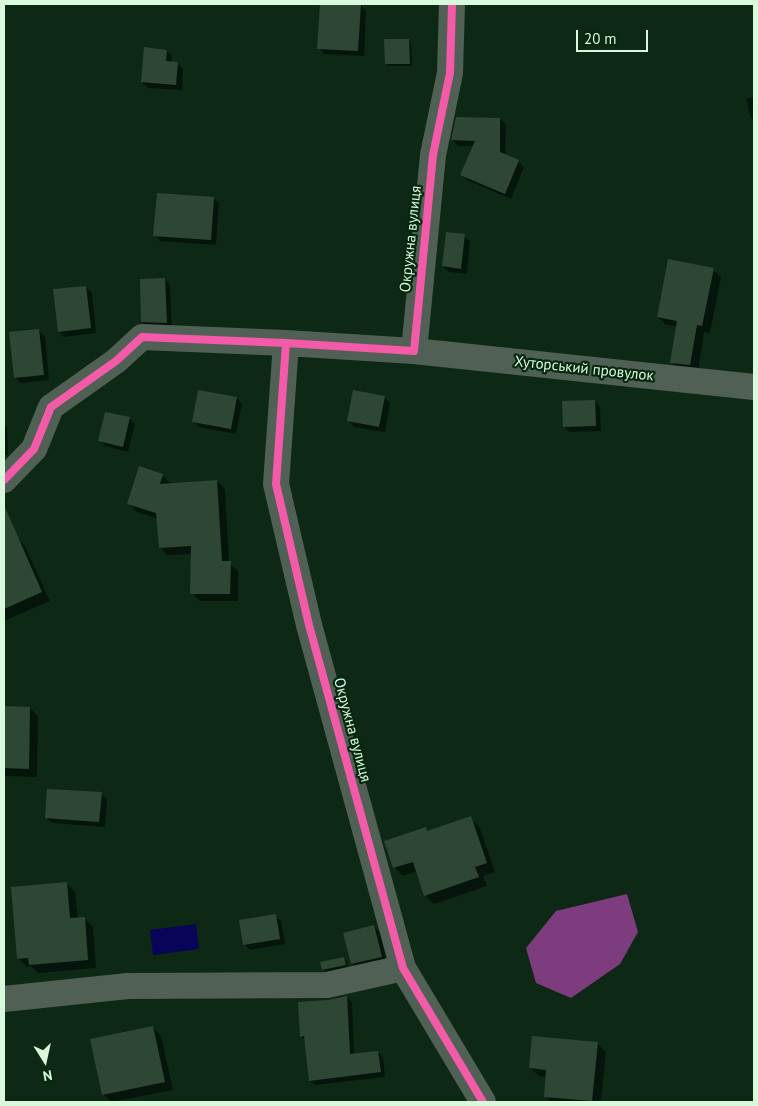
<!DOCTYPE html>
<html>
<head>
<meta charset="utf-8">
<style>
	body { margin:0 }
	#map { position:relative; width:758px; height:1106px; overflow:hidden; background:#0d2915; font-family:"PT Sans",sans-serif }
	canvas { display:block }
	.frame { position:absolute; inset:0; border:5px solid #d8f9dc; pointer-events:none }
	.north { position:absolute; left:20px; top:1036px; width:50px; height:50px; -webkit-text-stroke:4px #06280f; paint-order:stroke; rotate:170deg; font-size:14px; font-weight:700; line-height:20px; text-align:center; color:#d8f9dc }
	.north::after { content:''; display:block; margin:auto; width:18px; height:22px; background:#d8f9dc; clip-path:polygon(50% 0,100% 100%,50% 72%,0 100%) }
	.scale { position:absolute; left:576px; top:30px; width:72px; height:22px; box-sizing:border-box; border:2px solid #d8f9dc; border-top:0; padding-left:6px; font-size:15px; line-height:18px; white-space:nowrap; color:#d8f9dc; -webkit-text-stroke:4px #06280f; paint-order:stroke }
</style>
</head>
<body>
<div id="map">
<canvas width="758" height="1106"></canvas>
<div class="frame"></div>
<div class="north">N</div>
<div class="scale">20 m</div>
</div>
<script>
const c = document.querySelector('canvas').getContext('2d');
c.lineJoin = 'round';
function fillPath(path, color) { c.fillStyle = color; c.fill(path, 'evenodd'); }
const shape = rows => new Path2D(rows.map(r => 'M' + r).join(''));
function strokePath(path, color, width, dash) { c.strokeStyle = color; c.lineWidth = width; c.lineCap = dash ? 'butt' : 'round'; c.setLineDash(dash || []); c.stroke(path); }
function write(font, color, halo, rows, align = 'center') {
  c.font = font + ' "PT Sans",sans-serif'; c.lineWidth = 4.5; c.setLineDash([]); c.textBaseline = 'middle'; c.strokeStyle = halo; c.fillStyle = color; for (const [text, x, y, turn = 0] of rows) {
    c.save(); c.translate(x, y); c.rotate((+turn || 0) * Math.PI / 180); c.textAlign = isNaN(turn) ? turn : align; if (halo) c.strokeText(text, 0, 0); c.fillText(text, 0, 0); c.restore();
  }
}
fillPath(shape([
	[627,894,638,932,620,964,571,998,536,983,526,948,556,911]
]), '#7d3c7e');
fillPath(shape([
	[196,924,199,949,153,955,150,930]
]), '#080457');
fillPath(shape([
	[321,4,361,5,366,11,364,56,324,54,319,48],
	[409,40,411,43,412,66,388,66,386,63],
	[166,51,172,56,171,63,178,64,183,69,182,90,148,88,142,82],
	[754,97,754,121,751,118,746,99],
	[500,119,506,124,505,156,519,162,524,167,511,199,467,180,462,174,474,146,458,146,453,140],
	[213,198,219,203,216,245,160,241,155,235],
	[464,236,470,241,467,274,449,272,443,266],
	[713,270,721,277,710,333,704,332,698,372,679,370,672,363,677,327,665,324,658,317],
	[165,279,170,285,172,328,148,327,142,322],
	[86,287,92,293,96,333,64,337,59,331],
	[39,331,45,336,49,380,20,383,15,377],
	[384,397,390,403,385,432,354,427,349,421],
	[237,398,242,404,236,434,199,427,193,421],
	[595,401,600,407,601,431,570,432,564,427],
	[129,419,135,424,128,452,105,446,100,440],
	[4,424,7,427,8,455,4,455],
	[162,475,170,483,170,485,217,481,225,489,229,563,238,571,238,601,200,601,192,593,192,554,168,555,160,548,158,519,137,512,129,504],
	[17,538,25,546,50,601,4,621,4,543],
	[4,707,30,708,38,716,37,777,4,776],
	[101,794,107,799,105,827,52,823,46,817],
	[470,818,479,826,495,872,483,876,487,886,434,904,425,895,417,871,403,876,395,868,386,842,425,829,429,832],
	[67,884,75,892,78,919,84,918,93,927,96,968,38,973,31,966,27,967,18,958],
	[275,916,281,921,285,944,250,950,244,944],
	[374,927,380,932,387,963,357,969,352,964],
	[344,958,347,961,348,968,326,972,323,969],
	[347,997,352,1002,354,1055,377,1052,383,1057,385,1077,315,1085,310,1080,305,1040,301,1036,329,1001],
	[153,1028,161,1036,173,1090,111,1102,103,1094],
	[597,1043,606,1052,601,1102,551,1102,545,1096,547,1077,539,1076,530,1068]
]), '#0007');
fillPath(shape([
	[320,4,361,4,358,51,317,49],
	[384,39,409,39,410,64,385,64],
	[144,47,167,50,166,61,178,62,176,85,141,82],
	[456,117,500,118,500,152,519,160,505,194,460,175,475,141,451,140],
	[157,193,214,197,211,240,153,236],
	[446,232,465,234,461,269,442,266],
	[668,259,714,268,702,326,697,325,690,365,670,363,677,321,657,317],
	[165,278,167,323,141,322,140,279],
	[86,286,91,328,58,332,53,289],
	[39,329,44,375,14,378,9,332],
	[198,390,237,397,231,429,192,422],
	[353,390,385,396,379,427,347,421],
	[595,400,596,426,563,427,562,401],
	[105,412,130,417,123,447,98,441],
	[139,466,163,474,160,484,217,480,222,561,231,561,230,594,190,594,191,546,159,548,156,513,127,504],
	[4,505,42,592,4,609],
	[4,706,30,707,29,769,4,768],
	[47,789,102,792,99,822,45,818],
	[471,816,487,863,475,867,479,877,424,896,413,862,393,868,384,841,426,827,427,831],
	[67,882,70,918,85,917,88,960,29,965,28,958,17,959,11,887],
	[276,914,280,939,243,945,239,920],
	[374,925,382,957,351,964,343,933],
	[344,957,346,965,322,970,320,962],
	[347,996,350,1054,378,1051,381,1072,309,1081,304,1036,300,1037,298,1002,328,1000],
	[153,1026,165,1082,102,1095,90,1039],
	[532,1036,598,1042,592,1101,544,1097,546,1070,529,1068]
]), '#2e4735');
strokePath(shape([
	[286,343,276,484,309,625,403,968,483,1102],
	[414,351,754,387],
	[4,480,34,449,51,407,116,361,142,337,286,343,414,351,433,155,450,73,452,4],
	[4,999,128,986,327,985,403,968]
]), '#516055', 26);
strokePath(shape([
	[286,343,276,484,309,625,403,968,483,1102],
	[4,480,34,449,51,407,116,361,142,337,286,343,414,351,433,155,450,73,452,4]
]), '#f35aa7', 8);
write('15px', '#d8f9dc', '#06280f', [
	["Окружна вулиця",411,239,-84],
	["Хуторський провулок",584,369,6],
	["Окружна вулиця",352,730,75]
]);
</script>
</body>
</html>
